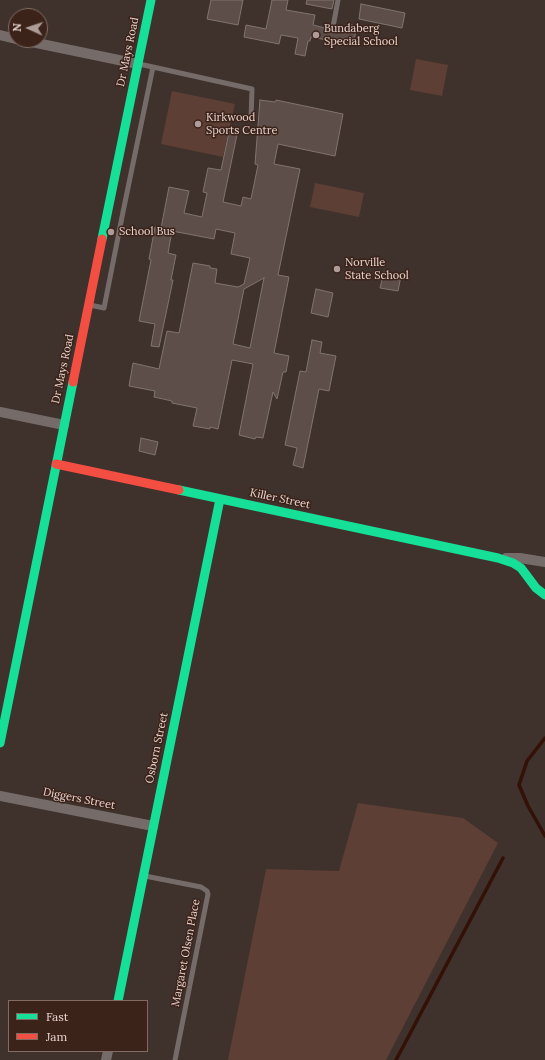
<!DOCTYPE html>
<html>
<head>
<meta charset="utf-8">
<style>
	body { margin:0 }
	#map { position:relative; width:545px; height:1060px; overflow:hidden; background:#3f312c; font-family:Lora,serif }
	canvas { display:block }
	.legend { position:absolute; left:8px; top:1000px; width:140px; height:52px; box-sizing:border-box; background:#3c231a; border:1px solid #816b63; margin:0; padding:5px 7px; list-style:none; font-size:12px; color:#e8d6d0 }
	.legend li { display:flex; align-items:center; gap:8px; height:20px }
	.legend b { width:20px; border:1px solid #816b63 }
	.north { position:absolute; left:8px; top:8px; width:40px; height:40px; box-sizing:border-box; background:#3c231a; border:1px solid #816b63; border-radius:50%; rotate:273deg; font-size:11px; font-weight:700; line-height:16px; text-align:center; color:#e8d6d0 }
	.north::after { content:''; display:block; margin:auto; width:14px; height:18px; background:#ad9c97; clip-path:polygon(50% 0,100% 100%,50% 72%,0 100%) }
</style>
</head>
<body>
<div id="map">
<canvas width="545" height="1060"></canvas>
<ul class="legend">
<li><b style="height:5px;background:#16e098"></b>Fast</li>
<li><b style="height:5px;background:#f24e42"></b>Jam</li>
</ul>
<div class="north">N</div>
</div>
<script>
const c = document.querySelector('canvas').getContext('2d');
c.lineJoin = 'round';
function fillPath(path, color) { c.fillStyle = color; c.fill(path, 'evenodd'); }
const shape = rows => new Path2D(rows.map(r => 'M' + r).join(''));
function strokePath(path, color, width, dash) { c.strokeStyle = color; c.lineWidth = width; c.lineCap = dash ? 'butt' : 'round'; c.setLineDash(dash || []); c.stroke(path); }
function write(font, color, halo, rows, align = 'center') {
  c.font = font + ' Lora,serif'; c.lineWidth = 3; c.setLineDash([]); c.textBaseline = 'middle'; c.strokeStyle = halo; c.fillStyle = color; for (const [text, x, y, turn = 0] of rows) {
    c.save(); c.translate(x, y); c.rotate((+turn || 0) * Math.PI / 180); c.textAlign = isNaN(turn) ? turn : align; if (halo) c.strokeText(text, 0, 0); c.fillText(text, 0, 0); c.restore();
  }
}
fillPath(shape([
	[416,59,448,65,442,96,410,90],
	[172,91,235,104,223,157,161,144],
	[315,183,364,193,359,217,310,207],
	[358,803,463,818,498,843,386,1060,228,1060,266,869,339,871]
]), '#5d3f35');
strokePath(shape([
	[545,738,527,761,519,785,528,806,545,836],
	[396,1060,503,858]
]), '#331106', 3.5);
const building = shape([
	[211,0,243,0,238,25,207,19,211,0],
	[272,0,288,0,286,10,315,15,313,25,329,29,332,31,336,30,346,32,347,24,357,26,353,45,311,37,310,41,308,41,305,56,295,54,298,38,281,35,279,44,244,37,246,25,266,29,272,0],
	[307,0,334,0,332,9,306,4,307,0],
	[361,4,405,13,402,28,359,19,361,4],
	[260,100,275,102,276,100,343,114,335,156,278,144,274,164,300,169,278,275,289,277,274,353,289,356,286,372,283,372,277,399,273,392,263,438,256,437,255,439,239,435,253,364,232,360,218,429,210,427,210,429,193,426,197,408,172,403,172,401,154,397,155,391,129,386,133,363,159,369,167,331,179,333,193,263,210,266,210,268,217,269,215,283,238,287,244,284,250,258,231,254,235,233,216,229,214,239,172,231,168,253,176,255,171,280,173,280,159,347,151,346,155,324,139,321,151,260,149,259,155,227,161,228,169,187,189,191,184,213,202,217,207,193,203,192,208,168,221,170,230,128,238,130,223,202,241,206,243,197,251,199,258,165,255,164,260,100],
	[264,278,250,348,233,344,244,289,264,278],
	[384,272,401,276,398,291,380,288,384,272],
	[316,289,333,293,328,317,311,313,316,289],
	[312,340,322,342,320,353,336,356,329,391,319,389,303,468,293,465,297,448,285,445,300,371,306,372,312,340],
	[141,438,158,442,155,455,139,451,141,438]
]);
fillPath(building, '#5d4e49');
strokePath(building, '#80746f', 1);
strokePath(shape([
	[333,27,338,0],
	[153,67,252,89,251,119],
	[90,305,104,308,123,212,153,67,139,64],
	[145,876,201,887,207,891,208,894,175,1060]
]), '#756c69', 5);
strokePath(shape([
	[0,35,16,39],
	[22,40,138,64],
	[0,412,64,425],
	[506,558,520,558,545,562],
	[0,796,153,826],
	[106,1060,108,1051]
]), '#756c69', 10);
strokePath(shape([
	[102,239,151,0],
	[179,490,498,558,513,563,521,568,536,588,545,595],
	[0,743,73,382],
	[118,1001,220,499]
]), '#16e098', 9);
strokePath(shape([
	[73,382,102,239],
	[56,464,179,490]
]), '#f24e42', 9);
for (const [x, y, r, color] of [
	[316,35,4,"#ad9c97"],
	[198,124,4,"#ad9c97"],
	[111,232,4,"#ad9c97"],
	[337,269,4,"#ad9c97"]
]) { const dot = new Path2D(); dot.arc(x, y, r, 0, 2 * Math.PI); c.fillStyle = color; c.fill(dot); strokePath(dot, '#3c231a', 1.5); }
write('11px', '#e8d6d0', '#3c231a', [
	["Bundaberg",324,29],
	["Special School",324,42],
	["Kirkwood",206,118],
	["Sports Centre",206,131],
	["School Bus",119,232],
	["Norville",345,263],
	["State School",345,276]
], 'left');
write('11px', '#e8d6d0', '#3c231a', [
	["Dr Mays Road",128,52,-78],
	["Dr Mays Road",63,369,-78],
	["Killer Street",280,499,12],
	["Osborn Street",157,748,-78],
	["Diggers Street",79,799,11],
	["Margaret Olsen Place",186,953,-79]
]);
</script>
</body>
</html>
